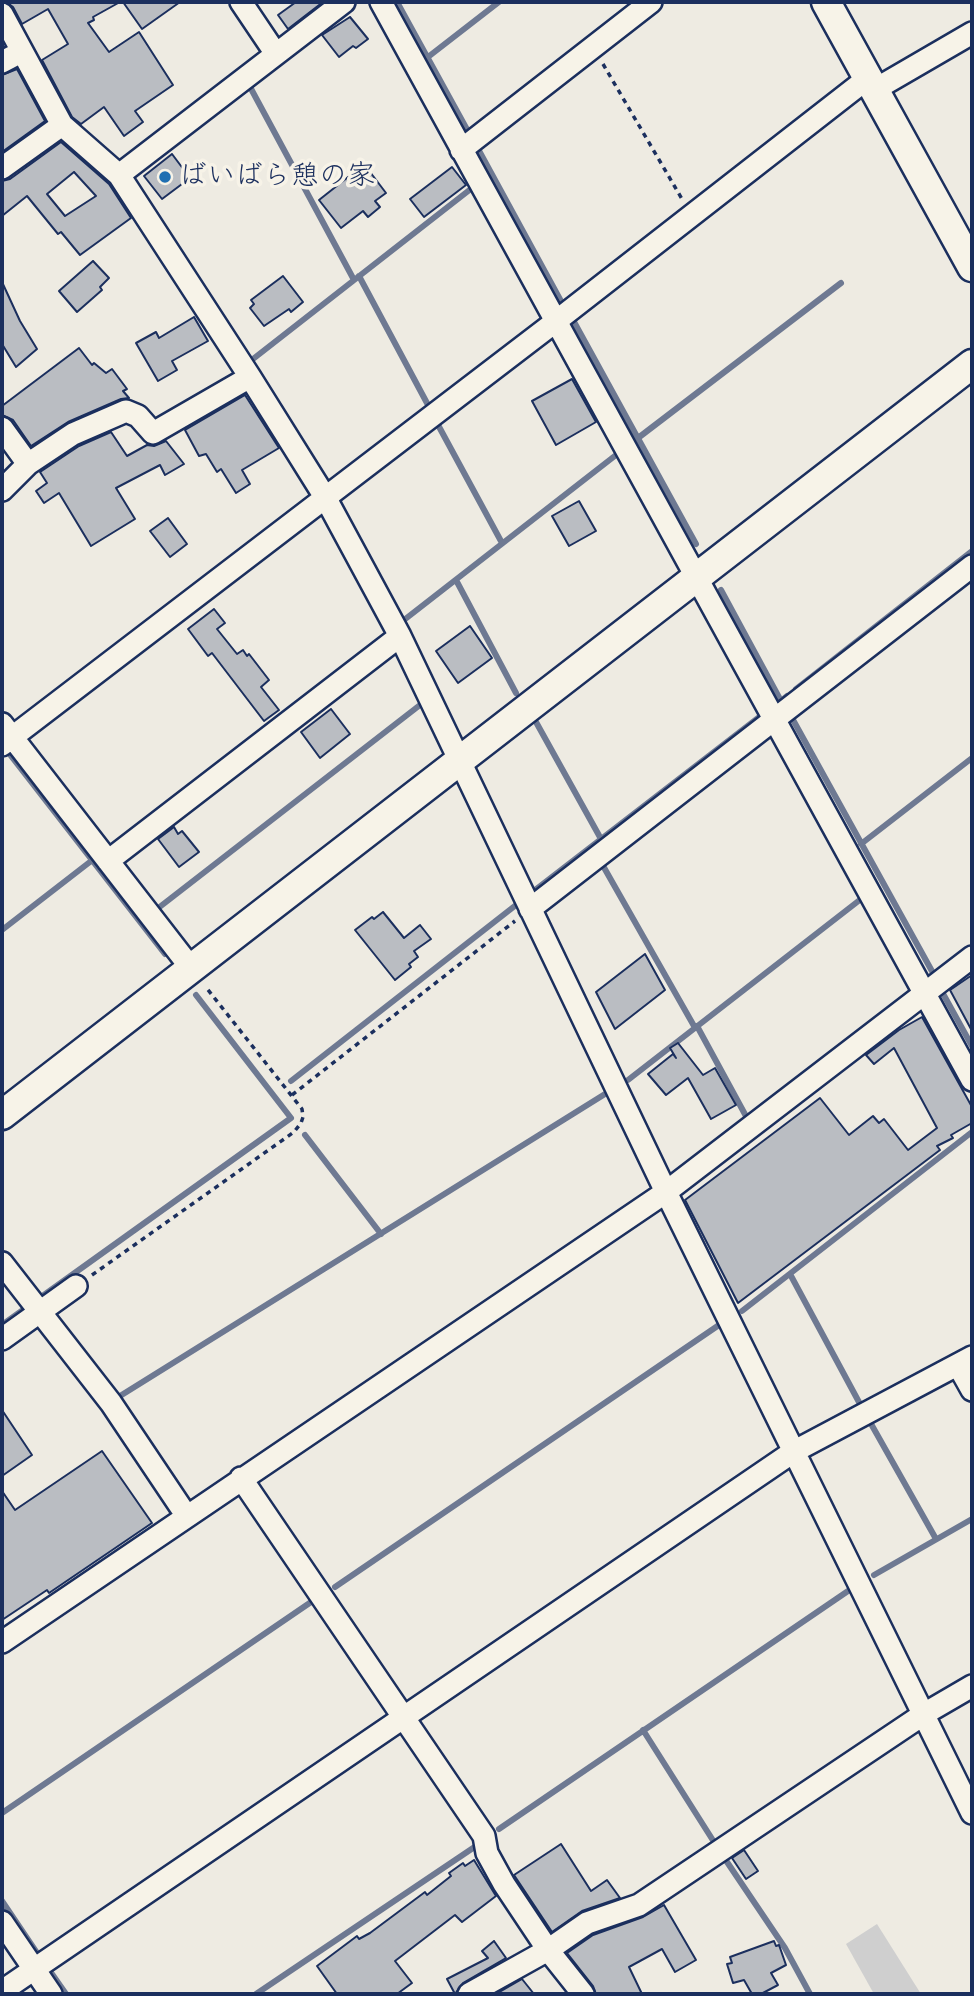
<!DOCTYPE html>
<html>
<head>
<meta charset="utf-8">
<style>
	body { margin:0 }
	#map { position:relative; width:974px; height:1996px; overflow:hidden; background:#eeebe2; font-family:Caveat,sans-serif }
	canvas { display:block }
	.frame { position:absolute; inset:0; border:4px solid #1b2f5e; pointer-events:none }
</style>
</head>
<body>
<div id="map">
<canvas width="974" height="1996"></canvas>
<div class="frame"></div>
</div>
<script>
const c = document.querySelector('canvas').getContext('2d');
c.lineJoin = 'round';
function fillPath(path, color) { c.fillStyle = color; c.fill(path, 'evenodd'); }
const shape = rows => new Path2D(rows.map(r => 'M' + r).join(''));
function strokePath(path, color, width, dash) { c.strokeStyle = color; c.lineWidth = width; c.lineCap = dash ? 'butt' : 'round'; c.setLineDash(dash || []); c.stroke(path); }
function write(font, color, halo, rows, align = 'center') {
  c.font = font + ' Caveat,"Klee One",sans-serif'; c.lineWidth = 7; c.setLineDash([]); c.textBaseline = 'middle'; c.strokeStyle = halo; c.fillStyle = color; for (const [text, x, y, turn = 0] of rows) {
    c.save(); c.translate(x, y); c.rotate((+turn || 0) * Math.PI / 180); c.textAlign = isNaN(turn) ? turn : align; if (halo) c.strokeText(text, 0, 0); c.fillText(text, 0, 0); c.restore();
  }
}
fillPath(shape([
	[877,1924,921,1994,874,1994,846,1944]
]), '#cfcfcf');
strokePath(shape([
	[397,2,470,135],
	[428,57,499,2],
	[249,85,354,280],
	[477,147,562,303],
	[359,276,428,405],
	[573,320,696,544],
	[253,359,472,188],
	[437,423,502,543],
	[638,438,841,283],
	[456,580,516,693],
	[721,590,781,701,787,696],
	[404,620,616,455],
	[796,689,972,551],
	[792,718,933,973],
	[536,722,601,839],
	[8,752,165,954],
	[861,844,972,758],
	[602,864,694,1026],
	[535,890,763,714],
	[157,909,420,705],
	[2,930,95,858],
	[941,990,972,1046],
	[697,1026,747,1118],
	[628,1080,861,899],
	[291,1081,516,905],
	[305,1135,381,1234],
	[790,1274,860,1404],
	[742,1311,972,1132],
	[2,1325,291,1118,196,995],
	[120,1396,605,1094],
	[870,1422,936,1539],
	[874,1575,972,1519],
	[335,1587,719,1325],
	[643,1730,714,1842],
	[2,1813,314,1600],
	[499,1829,848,1591],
	[725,1859,785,1948,810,1994],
	[2,1901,37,1953],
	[52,1974,66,1994],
	[256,1994,476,1846]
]), '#6e7992', 6);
const building = shape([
	[6,2,120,2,93,17,94,20,88,23,109,52,139,32,173,85,135,111,143,122,124,136,104,107,81,124,72,117,42,60,68,44,48,9,22,24,13,7,6,2],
	[123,2,180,2,142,29,123,2],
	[296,2,323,2,288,29,278,15,296,2],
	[350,17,368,39,356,48,353,46,339,57,322,35,350,17],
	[17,69,45,121,2,152,2,75,17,69],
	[61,142,109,184,131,218,80,255,61,232,58,234,27,196,2,216,2,181,10,179,61,142],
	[74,172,96,196,65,216,47,194,74,172],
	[172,154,190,178,162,199,144,176,172,154],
	[362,166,365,170,367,168,386,193,375,201,380,207,368,217,363,211,341,228,319,200,362,166],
	[452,167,466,185,424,217,410,199,452,167],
	[93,261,109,278,100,287,102,290,77,312,59,291,93,261],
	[283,276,303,302,291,312,289,309,264,326,250,308,254,304,251,300,283,276],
	[2,282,20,321,37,349,16,367,2,344,2,282],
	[194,317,208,341,172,361,177,370,158,381,136,343,156,332,159,338,194,317],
	[79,348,92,365,94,363,106,373,112,369,127,389,123,391,129,398,121,399,68,422,31,446,13,420,2,415,2,406,79,348],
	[572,379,596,422,556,445,532,401,572,379],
	[245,395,279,448,242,470,250,484,236,493,221,469,217,472,206,454,199,456,185,430,245,395],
	[111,432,127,456,147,445,154,446,166,441,184,464,165,475,160,465,116,488,135,519,91,546,59,493,44,503,36,491,47,483,40,472,79,446,111,432],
	[579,501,596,531,569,546,552,516,579,501],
	[168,518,187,544,170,557,150,531,168,518],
	[214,609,225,623,217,629,237,654,243,650,247,656,249,654,269,680,261,687,279,710,264,721,212,653,208,656,188,629,214,609],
	[470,626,492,658,458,683,436,651,470,626],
	[331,709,350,734,320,758,301,732,331,709],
	[174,827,178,834,182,831,199,852,179,867,158,839,174,827],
	[383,912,404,938,420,925,431,939,414,951,418,957,409,964,411,967,395,980,355,930,372,917,374,919,383,912],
	[645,954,665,990,615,1029,596,992,645,954],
	[972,975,972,1031,950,990,972,975],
	[922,1017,972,1107,972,1123,951,1135,953,1138,937,1146,940,1150,738,1303,685,1200,820,1098,849,1135,873,1116,879,1123,884,1119,908,1150,937,1128,894,1048,874,1064,866,1055,899,1030,922,1017],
	[678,1043,703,1075,715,1068,736,1105,711,1119,688,1078,666,1095,648,1074,673,1054,676,1058,670,1048,678,1043],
	[2,1410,32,1455,2,1476,2,1410],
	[102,1451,152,1523,49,1593,47,1590,2,1620,2,1491,15,1510,102,1451],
	[561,1844,591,1891,607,1880,620,1898,582,1911,552,1932,514,1875,561,1844],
	[744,1850,758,1871,746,1879,732,1858,744,1850],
	[474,1860,496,1896,462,1922,455,1915,395,1961,412,1983,397,1994,337,1994,317,1966,357,1936,359,1939,370,1933,425,1892,427,1895,451,1876,449,1873,463,1863,465,1866,474,1860],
	[664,1905,696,1960,675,1972,662,1949,629,1967,642,1994,596,1994,593,1986,567,1953,593,1935,643,1917,664,1905],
	[494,1941,506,1958,463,1983,455,1994,447,1979,488,1958,482,1951,494,1941],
	[774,1941,776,1946,779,1945,786,1965,771,1973,778,1985,761,1994,752,1994,744,1980,733,1983,727,1964,732,1963,730,1957,774,1941],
	[522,1979,534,1994,496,1994,522,1979]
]);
fillPath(building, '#babdc2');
strokePath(building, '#1b2f5e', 2);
const street = shape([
	[241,2,276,54],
	[381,2,972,1080],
	[2,14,62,125,119,175,250,377,325,497,400,636,666,1192,972,1813],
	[2,62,21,52],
	[874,90,972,33],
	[461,150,651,2],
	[2,168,62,125],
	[119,175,344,2],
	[2,428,28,464],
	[2,490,28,464,73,434,126,411,138,416,153,433,250,377],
	[2,724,191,968],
	[2,745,555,322,868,78],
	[108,861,400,636],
	[530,909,972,566],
	[2,1263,111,1403,186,1515],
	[2,1339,76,1286],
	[958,1365,972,1390],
	[241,1478,484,1836,487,1853,504,1884,548,1950,583,1994],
	[2,1642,666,1192,972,957],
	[2,1922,51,1994],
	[2,1991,793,1452,972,1357],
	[469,1994,548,1950,587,1923,639,1905,924,1714,972,1686]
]);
const secondary = shape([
	[826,2,972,267],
	[2,1115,972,364]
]);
strokePath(street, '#1b2f5e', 26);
strokePath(secondary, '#1b2f5e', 33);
strokePath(shape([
	[603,64,682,199],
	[292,1095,515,921],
	[92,1275,294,1132,301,1123,303,1117,302,1109,205,986]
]), '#1b2f5e', 3.5, [5, 5]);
strokePath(street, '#f7f3e8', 21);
strokePath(secondary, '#f7f3e8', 28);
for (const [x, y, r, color] of [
	[165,177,7,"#1f6fb2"]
]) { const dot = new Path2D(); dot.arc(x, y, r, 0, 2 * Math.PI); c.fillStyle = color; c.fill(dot); strokePath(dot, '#f7f3e8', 2.5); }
write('28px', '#1b2f5e', '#f7f3e8', [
	["ばいばら憩の家",179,177]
], 'left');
</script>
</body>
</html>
